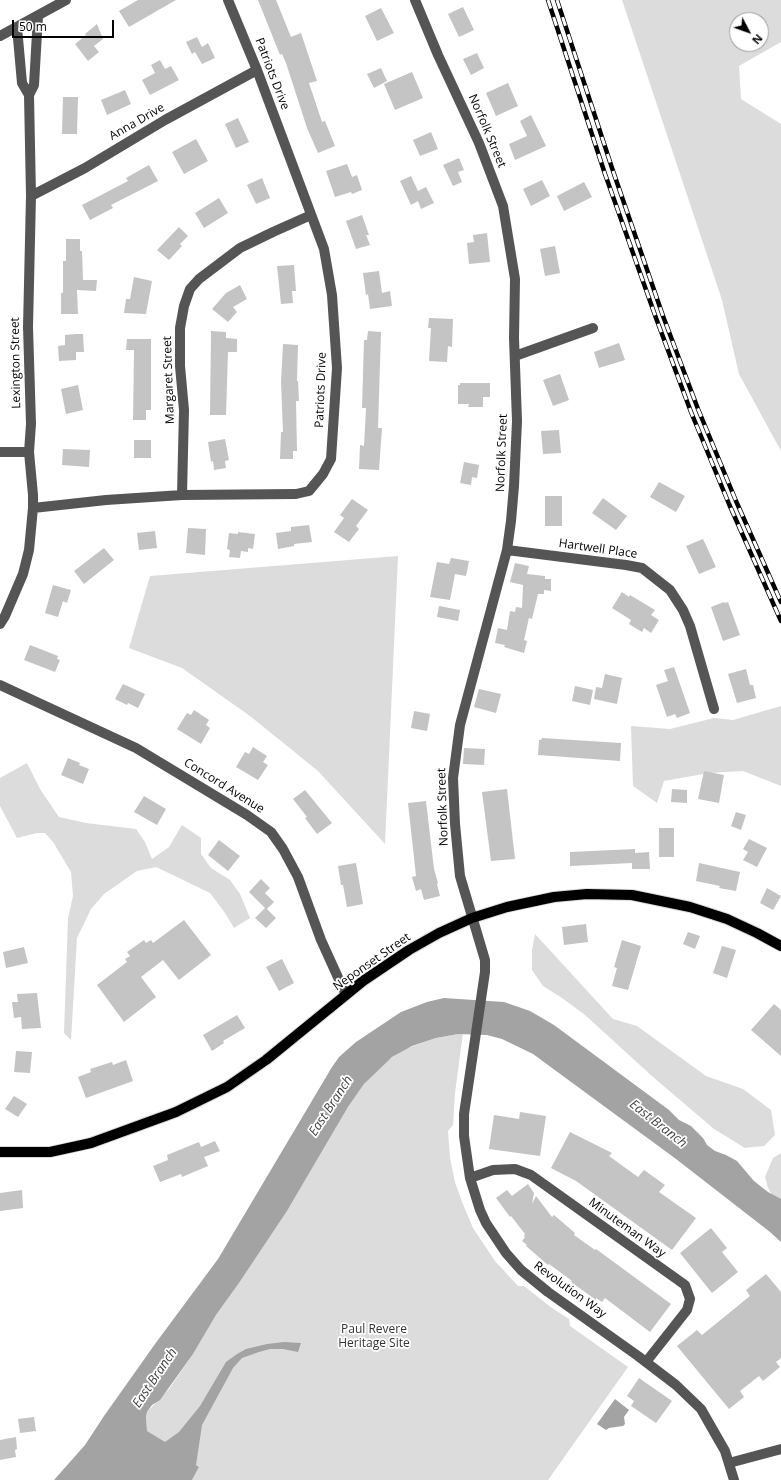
<!DOCTYPE html>
<html>
<head>
<meta charset="utf-8">
<style>
	body { margin:0 }
	#map { position:relative; width:781px; height:1480px; overflow:hidden; background:#fff; font-family:"Open Sans",sans-serif }
	canvas { display:block }
	.north { position:absolute; left:729px; top:12px; width:40px; height:40px; box-sizing:border-box; background:#fff; border:1px solid #999; border-radius:50%; rotate:131deg; font-size:11px; font-weight:700; line-height:16px; text-align:center; color:#000 }
	.north::after { content:''; display:block; margin:auto; width:14px; height:18px; background:#000; clip-path:polygon(50% 0,100% 100%,50% 72%,0 100%) }
	.scale { position:absolute; left:12px; top:20px; width:102px; height:18px; box-sizing:border-box; border:2px solid #000; border-top:0; padding-left:5px; font-size:12px; line-height:14px; white-space:nowrap; color:#000; -webkit-text-stroke:3px #fff; paint-order:stroke }
</style>
</head>
<body>
<div id="map">
<canvas width="781" height="1480"></canvas>
<div class="north">N</div>
<div class="scale">50 m</div>
</div>
<script>
const c = document.querySelector('canvas').getContext('2d');
c.lineJoin = 'round';
function fillPath(path, color) { c.fillStyle = color; c.fill(path, 'evenodd'); }
const shape = rows => new Path2D(rows.map(r => 'M' + r).join(''));
function strokePath(path, color, width, dash) { c.strokeStyle = color; c.lineWidth = width; c.lineCap = dash ? 'butt' : 'round'; c.setLineDash(dash || []); c.stroke(path); }
function write(font, color, halo, rows, align = 'center') {
  c.font = font + ' "Open Sans",sans-serif'; c.lineWidth = 3.5; c.setLineDash([]); c.textBaseline = 'middle'; c.strokeStyle = halo; c.fillStyle = color; for (const [text, x, y, turn = 0] of rows) {
    c.save(); c.translate(x, y); c.rotate((+turn || 0) * Math.PI / 180); c.textAlign = isNaN(turn) ? turn : align; if (halo) c.strokeText(text, 0, 0); c.fillText(text, 0, 0); c.restore();
  }
}
fillPath(shape([
	[622,0,781,0,781,42,739,66,741,99,781,124,781,451,739,374,722,300],
	[737,20,761,20,761,44,737,44],
	[398,556,385,844,318,771,250,716,182,668,129,648,150,576],
	[781,706,781,786,743,771,709,773,664,781,657,803,633,786,631,726,670,729,714,718,733,720],
	[27,763,40,789,59,817,86,823,136,829,145,842,152,859,169,847,182,825,201,838,201,854,211,868,230,880,240,894,250,918,234,928,225,913,210,893,156,867,137,871,104,894,91,909,77,938,71,1040,64,1033,68,918,73,896,71,872,53,842,45,833,37,833,17,838,0,806,0,778],
	[535,934,613,1019,637,1026,706,1076,743,1089,771,1110,775,1135,764,1146,745,1148,714,1129,653,1077,585,1015,562,998,543,986,532,970,532,950],
	[463,1033,455,1093,453,1125,448,1131,450,1158,455,1182,462,1202,473,1228,495,1261,518,1286,524,1286,552,1308,569,1319,570,1326,628,1367,548,1480,192,1480,199,1467,147,1431,146,1417,147,1412,169,1389,193,1354,216,1315,239,1283,287,1211,348,1107,364,1084,385,1062,405,1049,436,1038],
	[781,1153,781,1210,768,1188,765,1177,773,1158]
]), '#dcdcdc');
fillPath(shape([
	[444,998,504,1002,530,1011,554,1025,669,1110,679,1120,691,1126,703,1138,707,1145,715,1151,726,1155,737,1161,754,1181,768,1192,781,1199,781,1242,770,1232,676,1159,533,1054,502,1039,487,1035,458,1034,436,1038,412,1046,392,1057,364,1084,348,1107,287,1211,239,1283,216,1315,193,1354,160,1400,152,1405,147,1412,146,1417,147,1431,165,1442,179,1432,200,1406,226,1362,237,1354,246,1349,267,1344,284,1342,301,1343,298,1352,283,1349,270,1349,259,1352,242,1358,233,1368,202,1425,196,1465,199,1467,192,1480,54,1480,85,1445,104,1416,155,1344,218,1259,332,1067,339,1057,356,1042,401,1012,427,1002],
	[615,1399,629,1410,624,1417,625,1424,623,1426,609,1428,606,1430,597,1424]
]), '#a3a3a3');
fillPath(shape([
	[138,0,176,0,129,27,119,11],
	[258,0,276,0,291,37,301,33,317,81,309,83,322,122,325,121,335,146,318,153,307,128,286,63,282,54,280,55],
	[463,7,474,30,459,37,448,14],
	[381,8,394,33,377,41,365,16],
	[97,24,103,39,94,46,99,52,88,61,75,44,86,35,85,34],
	[197,37,202,47,208,43,215,58,202,64,195,52,192,54,186,42],
	[477,53,484,68,471,75,463,59],
	[160,60,165,69,171,66,179,80,150,95,142,80,155,73,151,65],
	[381,68,387,81,374,88,367,74],
	[412,72,423,98,395,110,384,84],
	[508,83,518,106,496,116,486,93],
	[125,90,131,104,107,115,101,100],
	[63,97,78,97,77,134,62,134],
	[531,115,546,146,515,160,509,144,527,136,520,121],
	[238,118,249,142,236,148,225,124],
	[431,132,438,149,420,156,413,140],
	[196,139,208,161,184,174,172,152],
	[459,158,464,170,458,172,462,182,453,186,443,165],
	[347,164,352,177,357,175,362,190,352,194,351,192,335,197,326,171],
	[149,165,158,181,111,205,113,208,90,220,82,205,128,181,126,178],
	[411,176,418,191,426,187,434,203,421,209,418,201,411,205,400,181],
	[262,178,270,198,256,204,247,185],
	[542,180,550,196,531,206,523,189],
	[584,182,592,197,564,211,557,196],
	[219,198,228,213,204,228,195,213],
	[362,215,369,235,366,235,370,245,356,249,346,221],
	[179,227,188,236,180,244,182,246,169,260,157,250],
	[487,233,490,262,469,264,467,243,474,242,473,235],
	[66,239,80,239,80,251,82,251,83,280,97,280,96,291,77,290,78,314,61,314,61,293,63,293,63,261,66,261],
	[555,246,560,273,545,276,540,249],
	[294,265,296,291,292,291,293,303,281,304,277,266],
	[379,271,382,293,390,291,392,306,370,309,368,294,366,295,363,273],
	[134,277,152,281,146,314,124,313,126,299,130,299],
	[240,285,247,299,233,307,237,312,228,322,212,309,226,293],
	[429,318,453,319,452,347,448,346,447,362,429,361,431,328,428,328],
	[211,331,226,332,226,338,237,339,237,352,228,352,226,415,210,415],
	[368,331,381,332,378,428,382,428,379,470,359,469,360,445,364,446,366,408,362,408,364,340,367,340],
	[76,334,83,334,84,352,76,352,76,360,59,361,58,346,65,345,65,335],
	[127,339,151,339,151,410,146,410,146,420,133,420,134,350,126,350],
	[619,343,625,360,599,368,594,352],
	[283,344,298,345,297,381,298,381,299,401,296,401,297,451,293,451,293,459,280,459,281,432,283,432,281,382],
	[560,374,569,400,553,406,543,380],
	[460,383,490,383,490,397,483,397,483,407,468,407,469,404,458,404,458,385,460,385],
	[78,385,83,410,66,414,61,389],
	[559,430,561,453,543,454,541,431],
	[225,439,229,460,225,461,226,468,214,470,213,461,211,462,208,442],
	[134,440,151,440,151,458,134,458],
	[63,449,90,450,89,467,62,465],
	[464,462,479,465,477,478,472,477,471,485,460,483],
	[659,482,685,496,676,512,650,497],
	[545,496,562,496,562,526,545,526],
	[603,498,627,516,616,530,592,513],
	[352,499,368,510,356,526,359,529,349,542,334,532,344,518,340,515],
	[309,525,312,542,294,544,294,546,278,549,276,533,291,531,291,527],
	[188,528,206,529,205,555,186,553],
	[155,531,157,548,139,550,137,533],
	[238,532,255,534,253,549,248,548,248,552,241,551,240,558,229,557,230,550,227,549,229,533,238,534],
	[703,539,716,567,699,574,686,546],
	[104,548,114,560,84,584,74,571],
	[451,558,469,561,466,576,455,574,450,600,430,597,437,562,449,564],
	[515,563,529,566,527,574,545,576,545,579,551,579,551,591,544,590,544,594,538,594,532,619,529,618,524,640,527,641,524,653,504,647,505,645,495,643,498,628,507,630,510,611,515,612,516,607,522,608,523,585,510,582],
	[53,585,71,590,67,603,63,601,58,617,45,613],
	[622,592,629,597,630,595,655,610,651,615,659,620,651,633,644,628,642,632,629,624,631,620,612,608],
	[724,602,725,603,728,602,740,635,723,641,711,607],
	[439,606,460,610,458,621,437,617],
	[30,645,58,656,57,659,60,660,55,672,24,660],
	[674,667,690,713,677,718,675,714,667,717,656,685,668,681,664,670],
	[746,669,750,685,753,685,756,698,737,703,728,674],
	[605,674,622,678,617,704,594,699,596,687,602,688],
	[123,684,145,694,138,708,128,703,127,705,115,699],
	[575,686,593,690,590,705,572,701],
	[479,689,501,694,496,713,474,707],
	[194,710,209,720,206,725,210,728,201,744,177,729,187,713,191,715],
	[414,711,430,714,427,731,411,728],
	[542,738,621,743,620,761,538,755,539,740,541,740],
	[253,747,267,756,263,762,268,765,258,780,236,767,245,752,249,754],
	[464,748,485,749,484,765,463,764],
	[68,758,80,763,79,765,89,769,83,784,61,775],
	[704,771,724,775,719,803,698,799],
	[507,789,515,859,491,861,482,792],
	[672,789,687,790,687,803,671,802],
	[305,790,332,823,317,834,305,818,307,817,293,799],
	[144,796,166,809,157,825,134,812],
	[426,801,434,869,438,883,437,884,440,896,424,900,421,889,416,891,412,877,416,876,408,803],
	[736,812,746,815,741,830,731,826],
	[659,828,674,828,674,857,659,857],
	[749,839,767,848,757,867,743,860,748,852,743,849],
	[219,840,240,856,228,871,208,855],
	[635,849,635,853,649,852,650,869,632,869,632,863,570,866,570,852],
	[356,863,363,904,347,907,343,885,341,885,338,866],
	[699,863,740,872,736,891,719,888,720,886,696,881],
	[261,879,270,888,265,893,274,902,267,909,276,918,266,928,255,918,265,908,249,892],
	[767,888,781,896,773,910,760,903],
	[184,920,211,955,179,980,163,960,141,977,156,997,124,1022,97,985,127,962,125,959,130,956,127,952,144,940,146,943,151,940,153,943],
	[586,924,588,942,564,945,562,927],
	[688,932,700,936,695,949,683,944],
	[622,940,641,946,628,990,612,986,617,968,614,967],
	[722,946,736,950,727,978,713,973],
	[24,947,28,963,6,968,3,952],
	[282,959,294,983,279,991,266,967],
	[37,993,41,1028,22,1029,21,1017,14,1018,12,1002,18,1002,17,994],
	[774,1004,781,1010,781,1056,751,1030],
	[237,1015,245,1028,223,1041,224,1043,212,1051,203,1035],
	[16,1051,32,1052,30,1073,14,1072],
	[126,1060,133,1081,86,1098,78,1077,91,1072,90,1069,112,1062,113,1065],
	[14,1096,27,1104,18,1117,5,1109],
	[520,1112,546,1116,540,1156,489,1149,494,1115,519,1119],
	[570,1132,612,1153,609,1156,638,1177,644,1170,665,1185,659,1192,696,1218,672,1250,576,1181,551,1168],
	[215,1141,220,1151,204,1157,208,1166,182,1177,181,1174,160,1182,153,1166,168,1160,167,1155,199,1142,201,1147],
	[528,1184,534,1193,532,1204,536,1196,552,1217,554,1215,575,1233,574,1235,595,1250,596,1249,671,1304,650,1332,605,1298,602,1302,596,1298,596,1300,571,1282,572,1281,549,1264,548,1265,526,1246,527,1245,522,1241,525,1237,524,1236,525,1234,511,1216,510,1217,496,1198,507,1190,512,1196],
	[22,1190,23,1208,0,1211,0,1193],
	[711,1228,727,1248,722,1252,738,1272,712,1293,680,1253],
	[766,1274,781,1292,781,1358,776,1362,780,1367,763,1381,759,1376,740,1391,744,1397,729,1409,677,1346,697,1330,702,1335,750,1296,746,1290],
	[639,1378,672,1401,656,1423,631,1406,634,1401,627,1396],
	[34,1417,36,1431,20,1433,18,1419],
	[16,1437,17,1449,15,1450,16,1457,0,1460,0,1440]
]), '#c4c4c4');
const major = shape([
	[0,1152,50,1152,91,1143,176,1112,227,1087,266,1060,363,981,409,950,439,933,472,918,507,907,554,897,587,894,632,895,690,907,727,919,757,933,781,946]
]);
strokePath(major, '#dbdbdb', 12);
strokePath(shape([
	[415,0,438,55,479,143,503,206,515,279,514,338,517,421,514,486,511,521,507,550,460,725,453,778,455,824,460,876,485,960,485,972,464,1114,464,1136,470,1178,480,1210,486,1223,506,1253,521,1270,548,1292,638,1356,676,1385,701,1409,725,1451,734,1480],
	[17,27,22,83,29,95],
	[0,36,66,0],
	[31,196,85,168,165,120,257,70],
	[515,356,593,328],
	[0,452,29,452],
	[182,495,184,410,180,366,180,328,184,306,190,289,199,279,240,248,273,232,311,215],
	[33,508,106,500,182,495,296,494,309,491,323,474,331,459,337,368,332,295,324,249,257,70,228,0],
	[507,550,626,565,642,568,670,590,683,610,690,626,714,709],
	[0,624,5,616,23,574,29,550,33,508,33,495,29,452,31,424,28,327,31,196,29,95,34,85,38,16],
	[0,685,136,748,247,815,271,832,283,849,298,877,321,940,346,995],
	[470,1178,493,1170,515,1169,531,1175,685,1285,690,1299,687,1310,646,1362],
	[729,1463,781,1449]
]), '#555', 10);
strokePath(major, '#000', 10);
const rail = shape([
	[548,0,605,174,656,318,691,412,729,504,781,621],
	[557,0,613,171,663,316,698,409,736,501,781,602]
]);
strokePath(rail, '#000', 4.5);
strokePath(rail, '#fff', 3, [9]);
write('12px', '#000', '#fff', [
	["Patriots Drive",272,74,69],
	["Anna Drive",137,122,-30],
	["Norfolk Street",487,131,67],
	["Lexington Street",16,363,-91],
	["Margaret Street",169,380,-92],
	["Patriots Drive",321,390,-88],
	["Norfolk Street",502,453,-88],
	["Hartwell Place",598,549,8],
	["Concord Avenue",224,786,32],
	["Norfolk Street",443,807,-92],
	["Neponset Street",372,962,-35],
	["Minuteman Way",627,1228,36],
	["Revolution Way",570,1290,36]
]);
write('12px', '#333', '#fff', [
	["Paul Revere",374,1330],
	["Heritage Site",374,1344]
]);
write('italic 13px', '#444', '#fff', [
	["East Branch",331,1106,-57],
	["East Branch",658,1124,38],
	["East Branch",155,1378,-56]
]);
</script>
</body>
</html>
